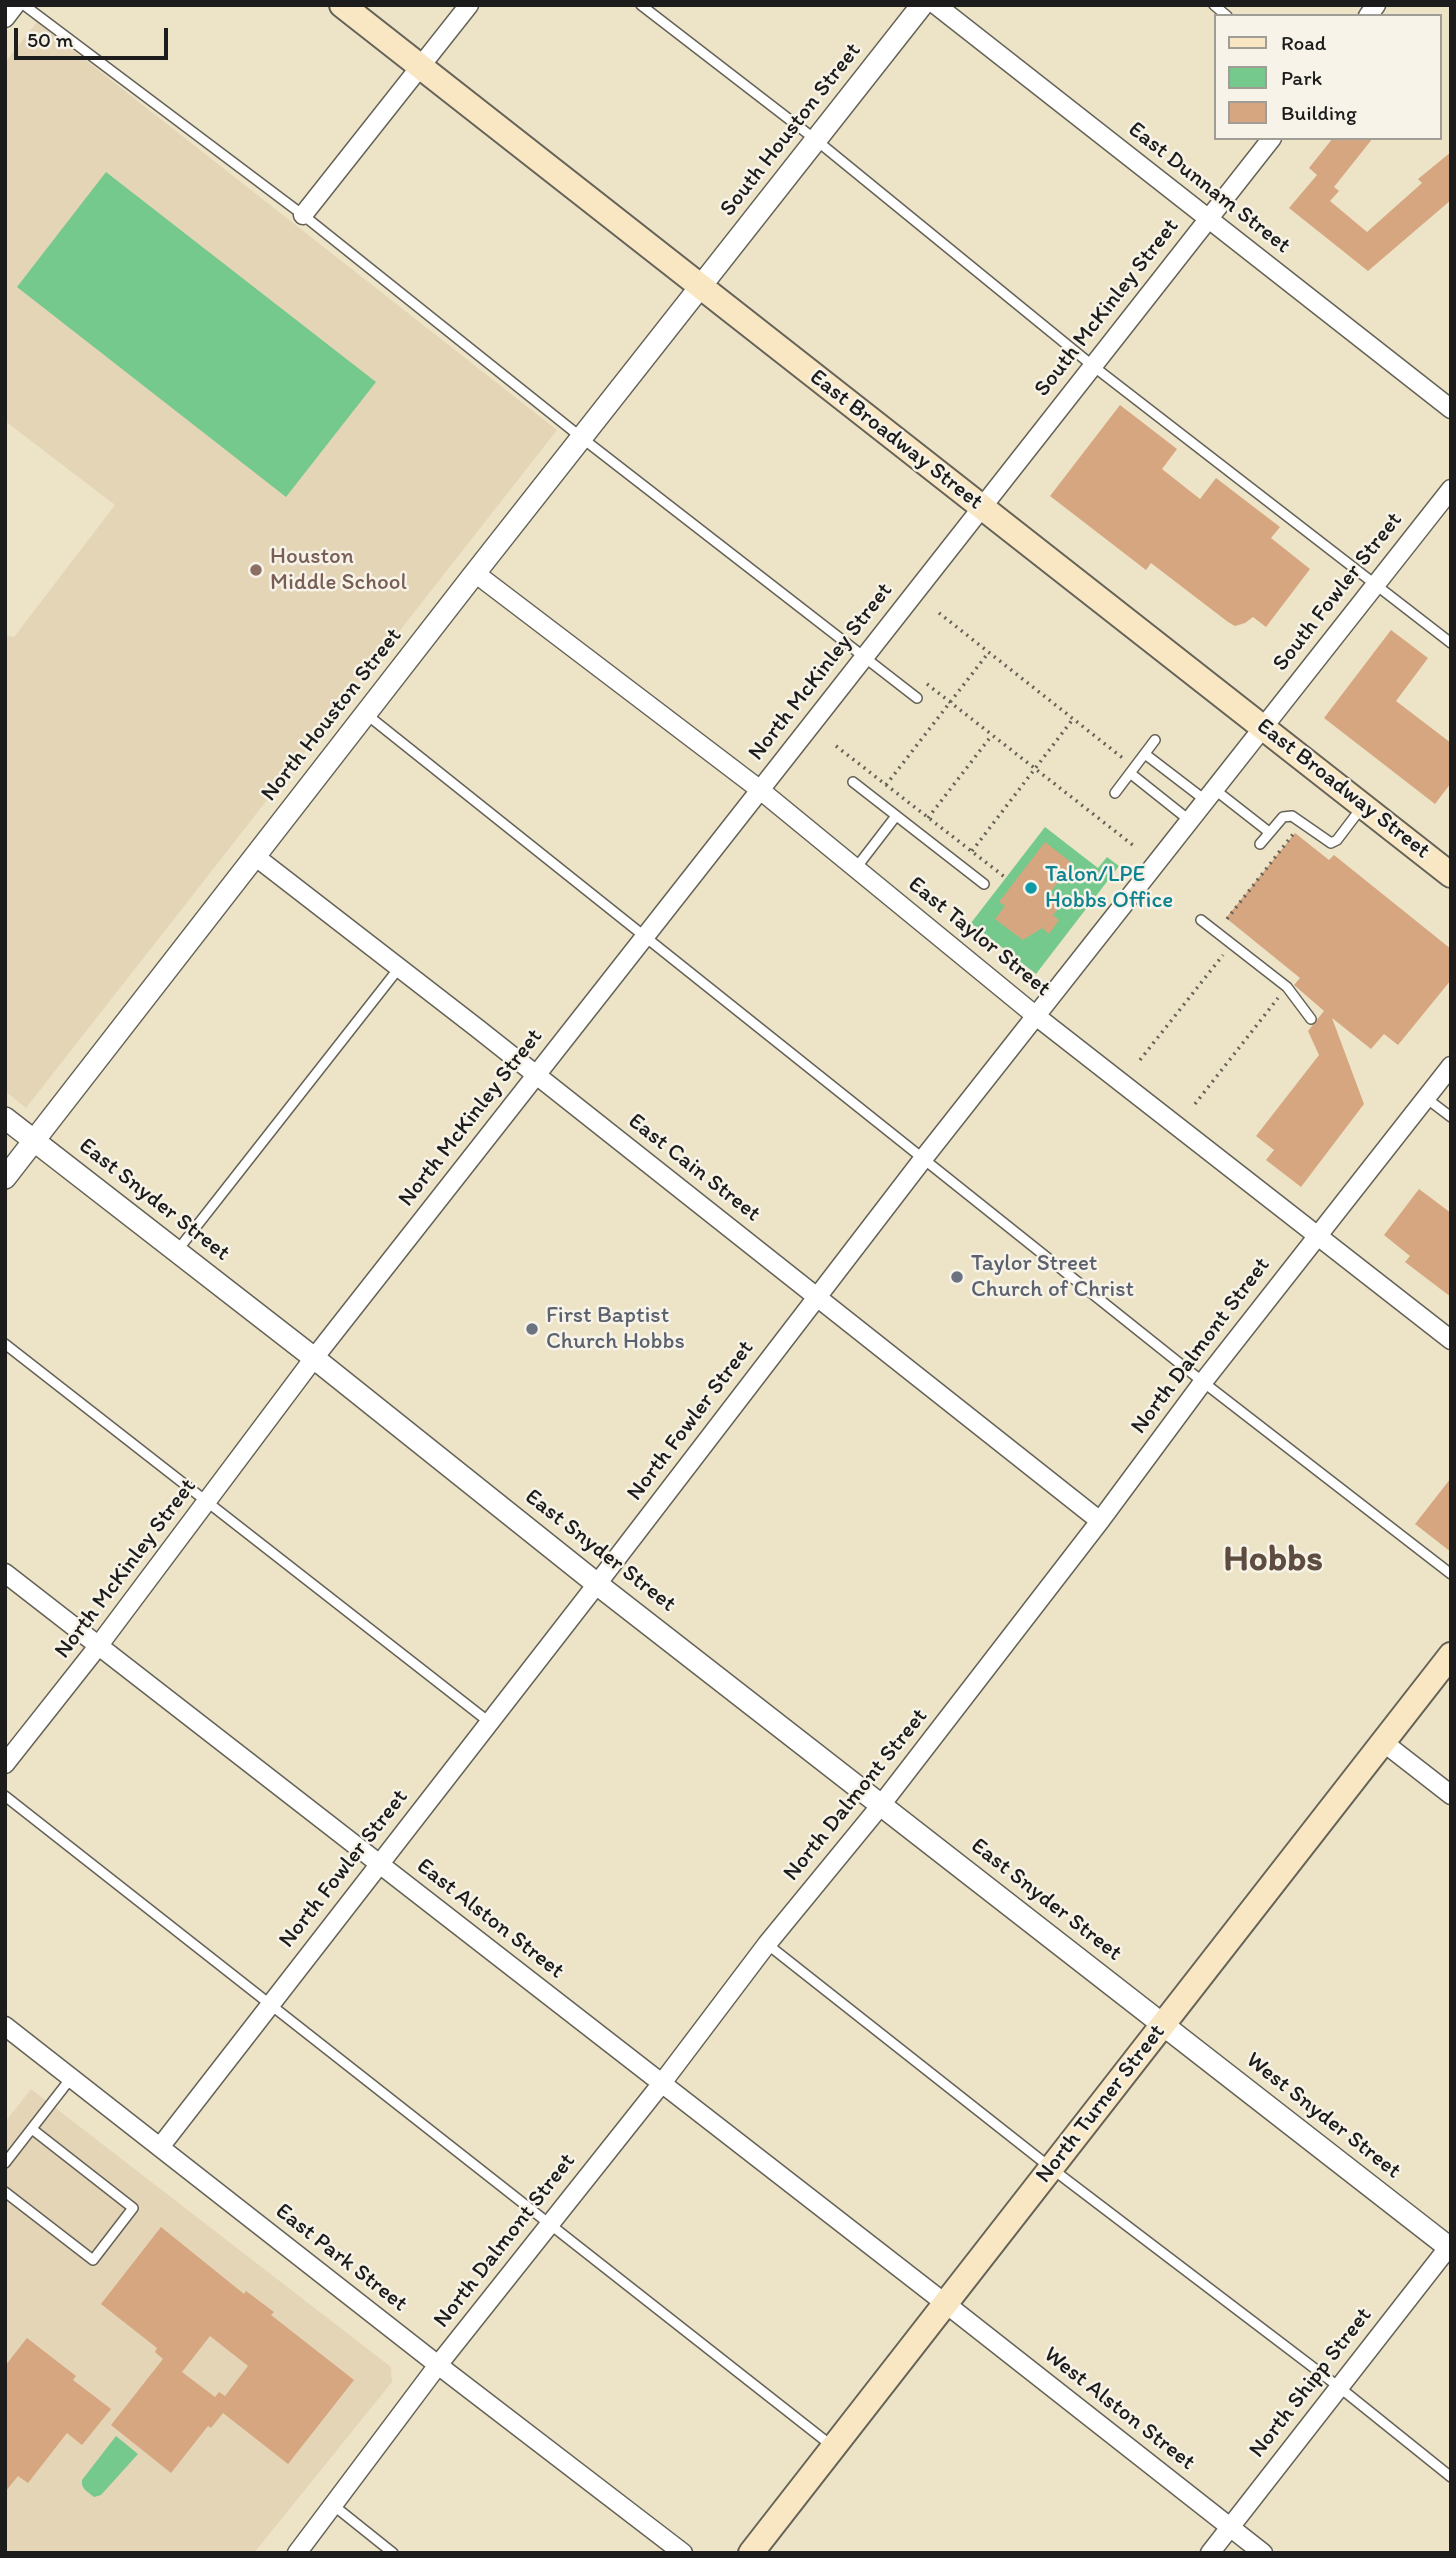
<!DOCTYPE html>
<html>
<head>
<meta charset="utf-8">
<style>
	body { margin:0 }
	#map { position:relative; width:1456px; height:2558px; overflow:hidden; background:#ede4c7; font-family:Itim,sans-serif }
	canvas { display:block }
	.frame { position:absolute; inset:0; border:7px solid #1c1c1c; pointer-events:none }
	.legend { position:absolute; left:1214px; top:14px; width:228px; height:126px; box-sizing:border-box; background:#f7f3e8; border:2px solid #9f9d96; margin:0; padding:9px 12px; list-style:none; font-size:21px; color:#1c1c1c }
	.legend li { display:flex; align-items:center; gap:14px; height:35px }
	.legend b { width:35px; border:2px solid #9f9d96 }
	.scale { position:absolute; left:14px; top:28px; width:154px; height:32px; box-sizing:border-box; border:4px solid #1c1c1c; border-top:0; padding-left:9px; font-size:21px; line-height:24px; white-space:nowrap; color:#1c1c1c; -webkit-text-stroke:5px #f7f3e8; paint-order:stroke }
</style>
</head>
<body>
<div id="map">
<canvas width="1456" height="2558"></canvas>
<div class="frame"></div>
<ul class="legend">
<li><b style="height:9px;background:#f9e7c3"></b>Road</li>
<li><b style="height:19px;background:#75c98d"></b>Park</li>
<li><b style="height:19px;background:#d6a680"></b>Building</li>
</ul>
<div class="scale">50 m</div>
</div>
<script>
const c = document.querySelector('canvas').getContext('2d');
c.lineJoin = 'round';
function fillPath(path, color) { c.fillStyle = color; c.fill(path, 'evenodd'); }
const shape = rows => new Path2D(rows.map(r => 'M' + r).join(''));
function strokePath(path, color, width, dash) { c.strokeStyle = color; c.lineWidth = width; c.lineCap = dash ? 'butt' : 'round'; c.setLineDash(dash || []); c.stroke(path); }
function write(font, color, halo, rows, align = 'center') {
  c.font = font + ' Itim,sans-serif'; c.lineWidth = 5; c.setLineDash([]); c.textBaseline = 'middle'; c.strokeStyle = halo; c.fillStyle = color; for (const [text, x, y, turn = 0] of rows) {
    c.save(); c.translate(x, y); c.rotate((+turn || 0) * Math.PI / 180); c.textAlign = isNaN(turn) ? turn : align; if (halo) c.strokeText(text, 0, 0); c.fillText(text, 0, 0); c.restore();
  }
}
fillPath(shape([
	[37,22,557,430,26,1108,5,1091,5,635,14,637,115,505,5,421,5,62],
	[31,2089,391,2367,392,2382,254,2553,5,2553,5,2122]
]), '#e5d5b7');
fillPath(shape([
	[106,172,376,382,286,497,17,287],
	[1045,827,1098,868,1107,857,1119,866,1036,974,971,923],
	[116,2436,138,2454,101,2495,94,2497,85,2490,82,2485,82,2480]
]), '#75c98d');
fillPath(shape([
	[1333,138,1373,138,1334,187,1339,191,1330,201,1367,232,1422,183,1418,179,1451,152,1451,200,1368,271,1289,208,1317,175,1309,168],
	[1120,405,1177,449,1162,469,1200,499,1216,478,1280,527,1271,538,1310,569,1266,627,1253,617,1245,623,1235,626,1228,622,1151,563,1146,570,1050,496],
	[1391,630,1428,658,1396,701,1451,743,1451,783,1435,804,1324,718],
	[1295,833,1329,860,1334,855,1451,949,1451,980,1398,1045,1384,1034,1371,1049,1332,1018,1364,1104,1301,1187,1266,1160,1274,1150,1256,1136,1319,1055,1308,1031,1324,1011,1294,985,1300,978,1226,918],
	[1045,842,1072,863,1050,893,1063,903,1053,915,1059,920,1049,934,1042,928,1023,940,995,919,1005,906,999,902],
	[1419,1189,1451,1213,1451,1297,1405,1262,1410,1256,1384,1235],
	[1451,1478,1451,1552,1415,1524],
	[161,2227,244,2294,246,2291,274,2312,271,2315,354,2380,288,2464,223,2413,211,2428,208,2426,171,2473,111,2425,163,2359,155,2352,157,2348,101,2304],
	[210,2336,248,2366,225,2396,219,2392,215,2397,182,2372],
	[27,2338,76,2376,73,2380,111,2409,82,2445,67,2433,28,2483,18,2476,5,2492,5,2366]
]), '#d6a680');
const service = shape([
	[24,5,303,215,582,438,917,698],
	[641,5,816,140,1093,366,1451,643],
	[1214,5,1227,16],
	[366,714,1203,1382,1451,1574],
	[1145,754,1205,800],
	[1130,773,1189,820],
	[853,782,984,884],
	[1214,789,1269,832],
	[1115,793,1155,740],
	[1260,844,1283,817,1292,816,1331,843,1337,840,1362,807],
	[856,868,896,816],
	[1201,920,1287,987,1311,1019],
	[1426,1098,1451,1117],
	[177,1251,399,968],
	[5,1344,489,1722],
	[5,1796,832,2446],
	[767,1944,1051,2168,1339,2387,1451,2477],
	[5,2163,71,2078],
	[5,2192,93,2260,133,2208,32,2129],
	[333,2505,393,2553]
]);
const minor = shape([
	[936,5,1451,409],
	[1368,16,1376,5],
	[5,18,15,5],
	[303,215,469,5],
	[475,573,759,789,1036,1016,1451,1340],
	[256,857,477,1028,1100,1521],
	[5,1573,955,2311,1263,2553],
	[1383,1742,1451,1795],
	[5,1764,99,1645,314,1358,1272,138],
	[5,2026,438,2365,683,2553],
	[160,2147,597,1584,923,1159,1451,489],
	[297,2553,438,2365,662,2083,767,1944,881,1805,1100,1521,1203,1382,1451,1066],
	[1210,2553,1451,2244]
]);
const tertiary = shape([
	[5,1118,314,1358,597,1584,1451,2249],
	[5,1178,475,573,922,5]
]);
const secondary = shape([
	[342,5,1451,875],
	[751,2553,1451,1655]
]);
strokePath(service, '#656258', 12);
strokePath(minor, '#656258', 21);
strokePath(tertiary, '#656258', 24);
strokePath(secondary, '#656258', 28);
strokePath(shape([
	[939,613,1124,759],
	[927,684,1134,846],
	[836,746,1006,878],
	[886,785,989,652],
	[928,818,992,735],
	[972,851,1073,719],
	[1227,919,1294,833],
	[1140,1060,1223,955],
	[1195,1104,1278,998]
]), '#656258', 3.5, [2, 5]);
strokePath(service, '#fff', 9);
strokePath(minor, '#fff', 18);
strokePath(tertiary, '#fff', 21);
strokePath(secondary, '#f9e7c3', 24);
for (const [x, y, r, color] of [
	[256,570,7,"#8d6e63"],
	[1031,888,7,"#0f9aa8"],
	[957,1277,7,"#6b7280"],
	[532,1329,7,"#6b7280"]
]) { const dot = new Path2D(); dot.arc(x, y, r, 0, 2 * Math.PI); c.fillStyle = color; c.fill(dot); strokePath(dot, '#f7f3e8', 2.5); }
write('23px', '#1c1c1c', '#f7f3e8', [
	["South Houston Street",791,130,-52],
	["East Dunnam Street",1209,188,38],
	["South McKinley Street",1107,308,-52],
	["East Broadway Street",896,440,38],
	["South Fowler Street",1338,592,-52],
	["North McKinley Street",821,672,-52],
	["North Houston Street",332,715,-52],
	["East Broadway Street",1343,789,38],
	["East Taylor Street",979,937,39],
	["North McKinley Street",471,1118,-52],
	["East Cain Street",694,1168,38],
	["East Snyder Street",154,1200,38],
	["North Dalmont Street",1201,1346,-53],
	["North Fowler Street",691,1421,-53],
	["East Snyder Street",600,1551,38],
	["North McKinley Street",126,1569,-53],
	["North Dalmont Street",856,1795,-51],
	["North Fowler Street",344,1869,-52],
	["East Snyder Street",1046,1900,38],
	["East Alston Street",490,1919,38],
	["North Turner Street",1101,2104,-52],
	["West Snyder Street",1323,2116,38],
	["North Dalmont Street",505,2241,-52],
	["East Park Street",341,2258,38],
	["North Shipp Street",1311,2383,-52],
	["West Alston Street",1119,2409,38]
]);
write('23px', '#785e54', '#f7f3e8', [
	["Houston",270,557],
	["Middle School",270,583]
], 'left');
write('23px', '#0d838f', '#f7f3e8', [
	["Talon/LPE",1045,875],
	["Hobbs Office",1045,901]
], 'left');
write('23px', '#5b616d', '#f7f3e8', [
	["Taylor Street",971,1264],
	["Church of Christ",971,1290],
	["First Baptist",546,1316],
	["Church Hobbs",546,1342]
], 'left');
write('bold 37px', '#5d4c3f', '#f7f3e8', [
	["Hobbs",1273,1561]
]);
</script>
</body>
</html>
